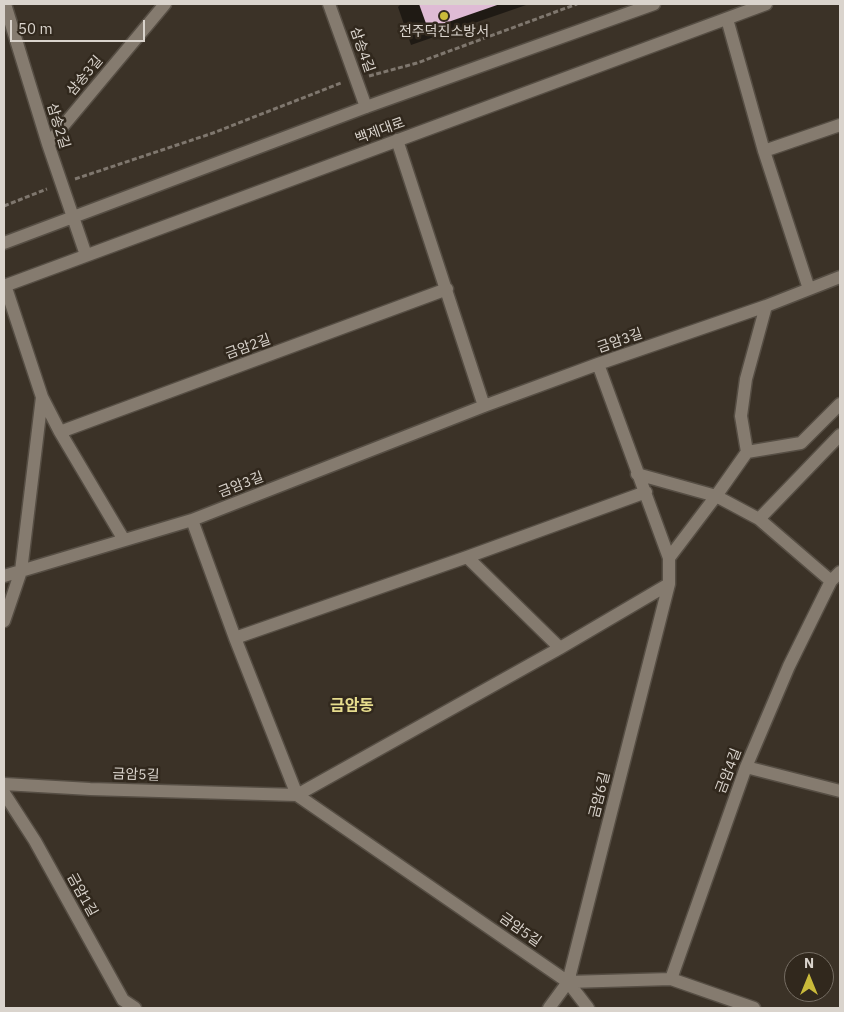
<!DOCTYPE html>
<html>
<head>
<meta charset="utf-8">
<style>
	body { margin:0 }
	#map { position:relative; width:844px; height:1012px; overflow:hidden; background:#3b3227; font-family:"IBM Plex Sans",sans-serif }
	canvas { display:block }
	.frame { position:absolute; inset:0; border:5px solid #dad4cd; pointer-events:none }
	.north { position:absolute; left:784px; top:952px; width:50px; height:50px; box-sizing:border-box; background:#31281d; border:1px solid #756d63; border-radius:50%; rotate:0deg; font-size:14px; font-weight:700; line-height:20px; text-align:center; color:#dad4cd }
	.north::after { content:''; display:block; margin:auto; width:18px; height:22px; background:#caba3a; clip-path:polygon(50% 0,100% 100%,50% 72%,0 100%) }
	.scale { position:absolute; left:10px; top:20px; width:135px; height:22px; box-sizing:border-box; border:2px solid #dad4cd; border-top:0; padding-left:6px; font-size:15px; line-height:18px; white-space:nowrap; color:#dad4cd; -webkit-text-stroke:4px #31281d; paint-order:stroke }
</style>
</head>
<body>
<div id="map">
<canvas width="844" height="1012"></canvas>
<div class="frame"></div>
<div class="north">N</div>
<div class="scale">50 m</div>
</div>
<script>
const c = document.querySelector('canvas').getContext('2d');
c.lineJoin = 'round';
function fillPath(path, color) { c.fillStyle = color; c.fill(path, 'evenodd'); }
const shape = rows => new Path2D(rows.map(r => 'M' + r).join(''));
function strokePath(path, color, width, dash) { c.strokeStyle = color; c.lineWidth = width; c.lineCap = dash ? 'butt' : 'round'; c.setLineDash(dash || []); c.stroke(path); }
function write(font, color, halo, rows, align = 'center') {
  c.font = font + ' "IBM Plex Sans","Noto Sans KR",sans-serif'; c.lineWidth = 5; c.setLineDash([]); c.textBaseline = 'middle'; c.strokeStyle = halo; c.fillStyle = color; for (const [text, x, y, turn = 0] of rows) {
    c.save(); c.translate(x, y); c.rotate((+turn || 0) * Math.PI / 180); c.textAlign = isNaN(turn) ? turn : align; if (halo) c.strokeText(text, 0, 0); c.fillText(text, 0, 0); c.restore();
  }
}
fillPath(shape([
	[401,4,529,4,411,45,398,7]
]), '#0007');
fillPath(shape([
	[419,4,500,4,428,29]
]), '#dfbbd5');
const minor = shape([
	[5,4,48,144,86,255],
	[329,4,366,107],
	[727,19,764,151,809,289],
	[397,140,484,406],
	[48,144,165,4],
	[764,151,840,125],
	[4,243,366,107,654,4],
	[4,286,766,4],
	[42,397,60,432,124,540],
	[60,432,447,289],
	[747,452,801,443,840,404],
	[637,474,716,496,759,519,831,581],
	[759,519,840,435],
	[192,520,235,638,297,795,568,982,671,979,754,1008],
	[467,557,560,648],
	[669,558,716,496,747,452,741,416,746,379,766,306],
	[4,576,192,520,484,406,598,364,766,306,840,277],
	[4,621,21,571,42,397,5,285],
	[235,638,467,557,646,492],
	[746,767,840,791],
	[4,784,90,789,297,795,560,648,669,584],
	[4,793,35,841,123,1000,135,1008],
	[671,979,746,767,789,666,831,581,840,572],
	[568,982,588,1008],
	[549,1008,568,982,669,584,669,558,598,364]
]);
strokePath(minor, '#564e44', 15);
strokePath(shape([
	[369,76,417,63,577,4],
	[75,179,213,133,341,83],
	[4,206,47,189]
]), '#7f776e', 3, [5, 2.5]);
strokePath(minor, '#857b6f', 12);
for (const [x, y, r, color] of [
	[444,16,5,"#caba3a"]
]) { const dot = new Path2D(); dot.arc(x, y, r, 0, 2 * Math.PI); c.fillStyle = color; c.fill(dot); strokePath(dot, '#31281d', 2); }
write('14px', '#dad4cd', '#31281d', [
	["전주덕진소방서",444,32]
]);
write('14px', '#dad4cd', '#31281d', [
	["삼송4길",362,50,71],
	["삼송3길",85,76,-50],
	["삼송2길",58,126,73],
	["백제대로",380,131,-20],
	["금암3길",620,341,-19],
	["금암2길",248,347,-20],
	["금암3길",241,485,-21],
	["금암4길",729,771,-69],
	["금암5길",136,775,2],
	["금암6길",600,795,-76],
	["금암1길",82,895,61],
	["금암5길",520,930,35]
]);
write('bold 16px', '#e6dc8d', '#31281d', [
	["금암동",352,706]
]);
</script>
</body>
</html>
